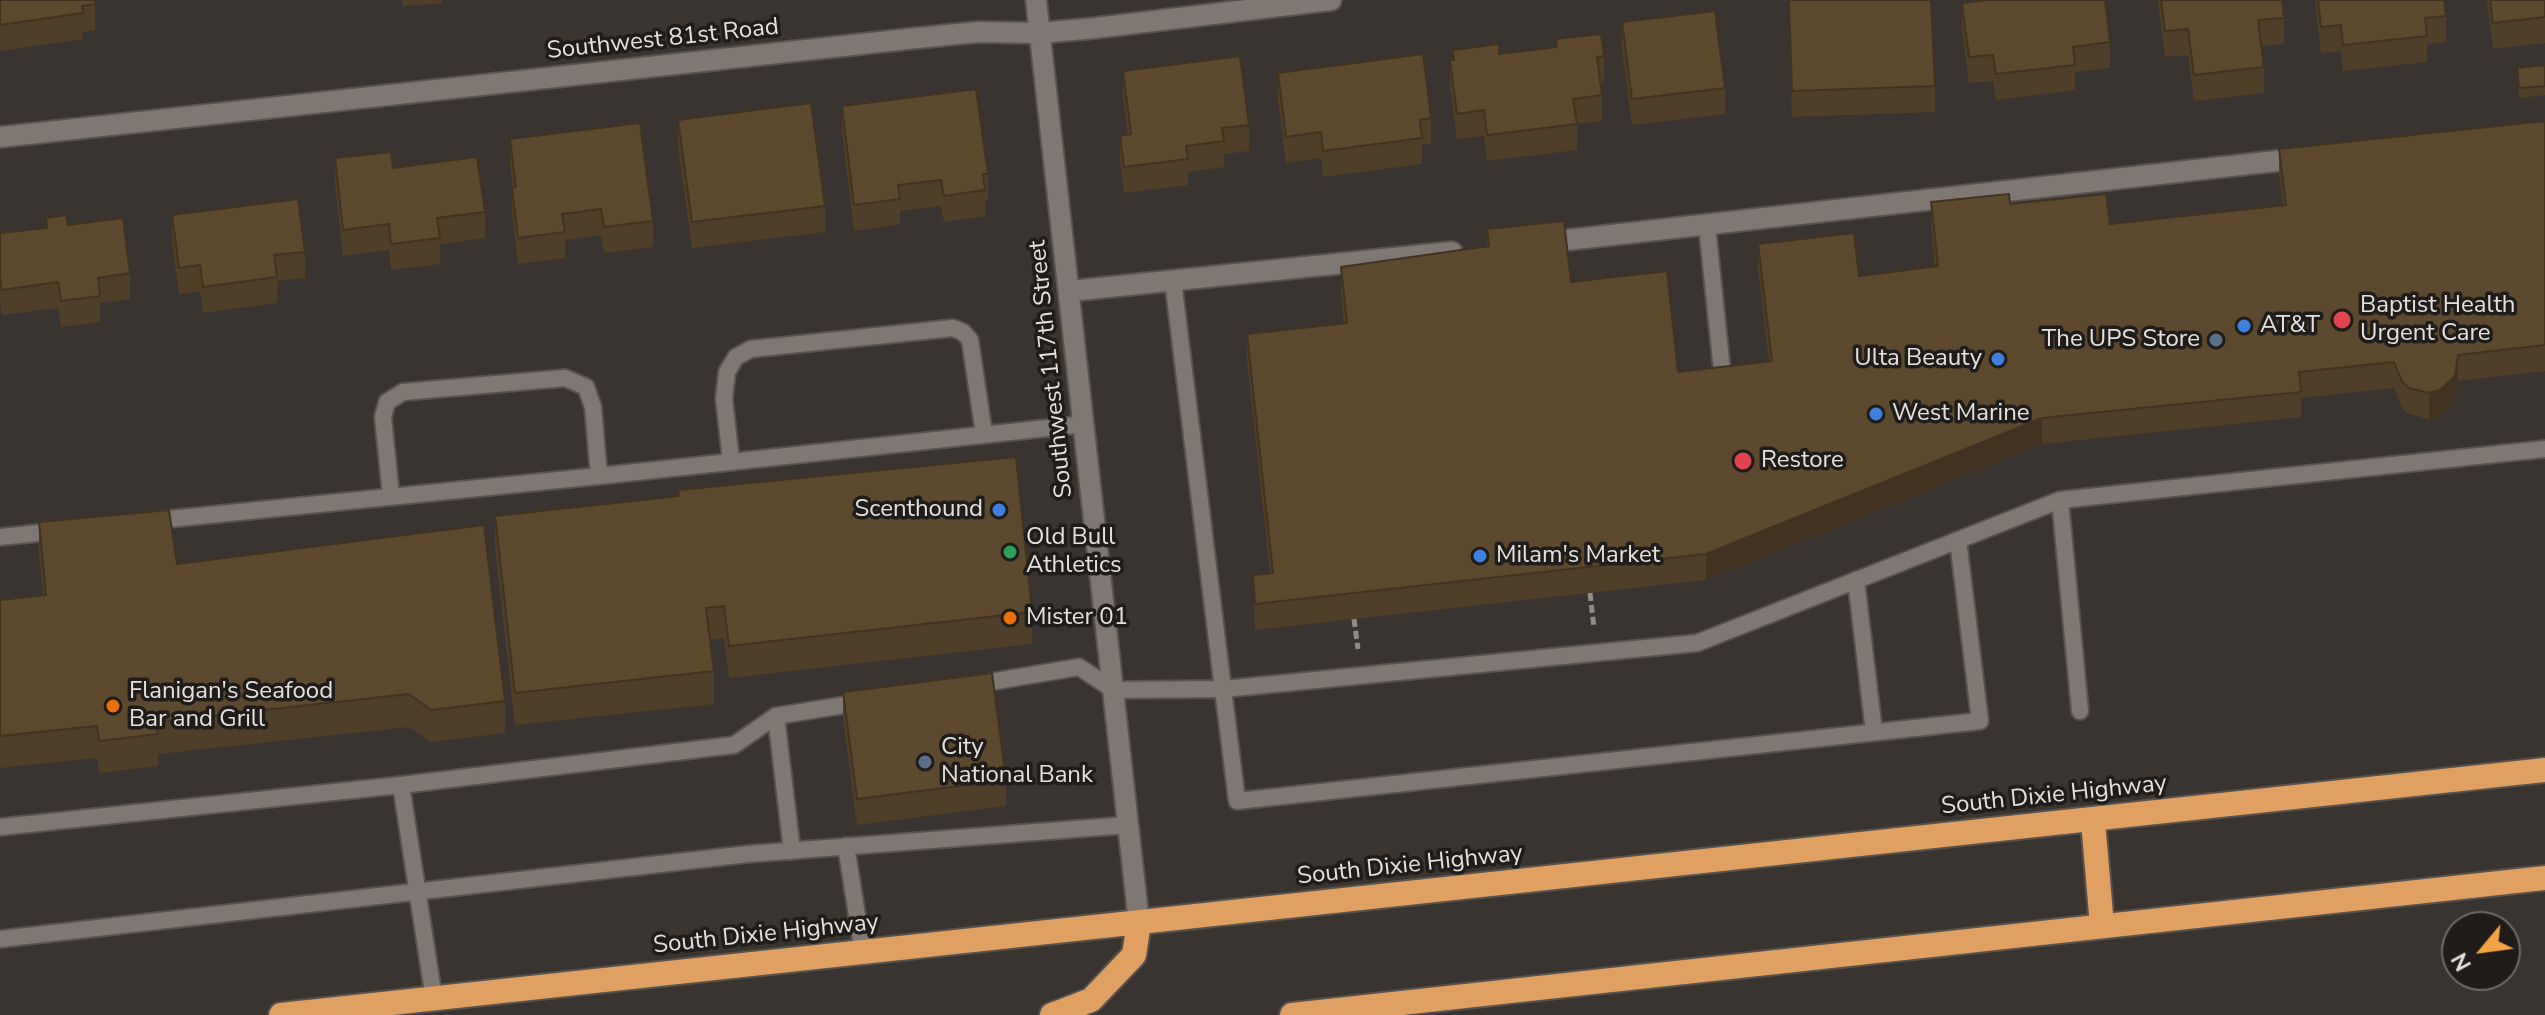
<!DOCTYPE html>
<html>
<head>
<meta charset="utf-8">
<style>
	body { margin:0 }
	#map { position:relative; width:2545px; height:1015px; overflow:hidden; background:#39342f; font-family:"Nunito Sans",sans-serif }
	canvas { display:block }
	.north { position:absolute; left:2441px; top:911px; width:80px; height:80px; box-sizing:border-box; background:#1f1c1a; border:2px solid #6e6a68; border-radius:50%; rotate:241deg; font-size:22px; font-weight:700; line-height:32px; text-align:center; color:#e4e0dd }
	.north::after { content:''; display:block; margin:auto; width:28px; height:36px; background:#f3a442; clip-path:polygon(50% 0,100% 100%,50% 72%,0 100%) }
</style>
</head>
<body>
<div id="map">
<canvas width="2545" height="1015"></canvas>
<div class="north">N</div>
</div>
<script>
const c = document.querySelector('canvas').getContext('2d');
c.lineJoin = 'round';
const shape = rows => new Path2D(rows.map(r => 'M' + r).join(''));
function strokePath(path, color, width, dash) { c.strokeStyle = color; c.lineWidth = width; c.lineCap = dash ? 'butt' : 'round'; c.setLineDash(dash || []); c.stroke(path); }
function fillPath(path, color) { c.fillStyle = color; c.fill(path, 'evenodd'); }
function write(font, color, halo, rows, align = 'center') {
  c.font = font + ' "Nunito Sans",sans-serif'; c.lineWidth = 7; c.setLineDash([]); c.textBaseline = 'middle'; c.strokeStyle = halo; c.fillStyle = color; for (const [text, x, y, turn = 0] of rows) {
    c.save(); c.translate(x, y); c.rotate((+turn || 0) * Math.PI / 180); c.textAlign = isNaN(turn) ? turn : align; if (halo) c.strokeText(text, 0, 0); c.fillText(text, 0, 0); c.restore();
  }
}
const lane = shape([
	[1707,226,1723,380],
	[731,460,724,399,727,372,736,357,751,349,953,328,963,332,970,340,984,434],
	[391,496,383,417,387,402,403,392,565,378,586,387,593,407,599,476],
	[2060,500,2545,449],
	[149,521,599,476,1085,424],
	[0,537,58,531],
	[1958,540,1980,721,1237,801,1223,689,1697,643,2060,500,2080,711],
	[1856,580,1874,732],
	[972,685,1079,667,1114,690,1223,689,1173,281],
	[776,716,792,851],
	[401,785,434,999],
	[0,827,401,785,734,745,776,716,863,702],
	[846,846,863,953],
	[0,939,748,854,1128,825]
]);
const street = shape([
	[1036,0,1139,923],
	[0,137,917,38,978,32,1040,33,1095,28,1331,0],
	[1540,243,2303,158],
	[1070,291,1452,252]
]);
const highway = shape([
	[2093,821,2102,926],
	[281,1015,2545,770],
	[1052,1015,1091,1000,1134,955,1139,923],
	[1292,1015,2545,878]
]);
strokePath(lane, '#58524e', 20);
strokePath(street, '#58524e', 24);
strokePath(highway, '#58524e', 28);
strokePath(shape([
	[1590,593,1594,628],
	[1354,619,1358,649]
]), '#918c88', 5, [8, 4]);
strokePath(lane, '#7e7772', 16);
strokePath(street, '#7e7772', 20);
strokePath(highway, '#dfa062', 24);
fillPath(shape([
	[0,0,95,4,95,30,83,32,83,39,0,51],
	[402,0,442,0,442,3,403,6],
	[1789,0,1935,86,1935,112,1792,117],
	[2158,0,2282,0,2284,18,2284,44,2261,46,2264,67,2264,93,2194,101,2188,55,2165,57],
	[2315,0,2444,0,2446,16,2446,42,2427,44,2427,62,2343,71,2341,51,2321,53],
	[2487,0,2545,0,2545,43,2493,49],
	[1962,3,2110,42,2110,68,2075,72,2075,90,1996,100,1993,81,1969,83,1962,29],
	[1622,22,1725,88,1725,114,1632,125,1622,48],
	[1556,39,1604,56,1604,82,1601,83,1602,95,1602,121,1577,124,1577,150,1487,161,1484,136,1457,139,1450,86,1450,60,1453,60,1453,50,1499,54,1556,47],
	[2545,65,2545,95,2519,98,2517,68],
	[1123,71,1249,125,1249,151,1224,154,1224,167,1188,172,1188,185,1124,193,1120,162,1120,136,1128,135,1123,97],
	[1278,73,1431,118,1431,144,1422,145,1422,164,1323,177,1321,158,1286,163,1278,98],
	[842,106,988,174,988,200,985,200,985,216,944,222,941,206,900,211,900,224,854,231,842,132],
	[678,120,825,206,825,232,692,248,678,146],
	[2545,121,2545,371,2458,381,2455,402,2440,416,2429,419,2409,414,2402,408,2394,388,2301,398,2301,417,2042,444,1706,580,1255,630,1253,575,1270,573,1247,360,1247,334,1344,323,1341,293,1341,267,1487,246,1487,229,1571,282,1678,372,1769,361,1758,269,1758,244,1859,276,1935,267,1931,228,1931,202,2010,204,2110,224,2283,206,2279,174,2279,149],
	[510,139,653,221,653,247,604,253,601,235,565,240,565,258,518,264,512,214,512,188,513,188,510,165],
	[335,158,393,168,485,212,485,238,440,244,440,264,391,270,389,250,343,256,335,184],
	[172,215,305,252,305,278,277,281,277,303,203,313,200,291,179,294,172,241],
	[46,218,68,225,130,273,130,299,100,303,100,322,61,327,58,308,2,315,0,304,0,233,46,228],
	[495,516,1032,612,1032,644,729,678,724,638,710,640,714,671,714,704,515,725,495,548],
	[39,522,177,564,505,701,505,733,431,742,409,727,158,754,158,766,99,773,97,758,0,768,0,600,43,595,39,554],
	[843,692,1006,780,1006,806,857,825,843,718]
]), '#503f28');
fillPath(shape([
	[2458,355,2458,381,2455,402,2440,416,2429,419,2429,393],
	[2042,418,2042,444,1706,580,1706,554]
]), '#413320');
const building = shape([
	[0,0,95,0,95,4,82,6,83,13,0,25,0,0],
	[1789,0,1931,0,1935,86,1792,91,1789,0],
	[1987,0,2105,0,2110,42,2073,47,2075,65,1996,74,1993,55,1969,57,1962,3,1987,0],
	[2161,0,2282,0,2284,18,2258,20,2264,67,2194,75,2188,29,2165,31,2161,0],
	[2318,0,2444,0,2446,16,2425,18,2427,36,2343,45,2341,25,2321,27,2318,0],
	[2490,0,2545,0,2545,17,2493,23,2490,0],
	[1715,11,1725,88,1632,99,1622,22,1715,11],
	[1601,34,1604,56,1597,57,1602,95,1573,99,1577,124,1487,135,1484,110,1457,114,1450,60,1454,60,1453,50,1499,44,1499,54,1557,47,1556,39,1601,34],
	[1423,54,1431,118,1420,120,1422,138,1323,151,1321,132,1286,137,1278,73,1423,54],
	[1240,56,1249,125,1222,128,1224,141,1186,146,1188,159,1124,167,1120,136,1131,134,1123,71,1240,56],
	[2545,65,2545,86,2519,88,2517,68,2545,65],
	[976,89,988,174,983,174,985,190,944,196,941,180,898,185,900,199,854,205,842,106,976,89],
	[811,103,825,206,692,222,678,120,811,103],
	[2545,121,2545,345,2458,355,2455,376,2440,390,2429,393,2409,388,2402,382,2394,362,2299,372,2301,392,2042,418,1706,554,1255,604,1253,575,1273,573,1247,334,1347,323,1341,267,1489,246,1487,229,1564,221,1571,282,1667,271,1678,372,1772,361,1758,244,1854,233,1859,276,1938,266,1931,202,2009,194,2010,204,2106,194,2110,224,2286,205,2279,149,2545,121],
	[640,123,653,221,604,227,601,209,562,214,565,232,518,238,512,188,516,187,510,139,640,123],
	[391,152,393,168,477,157,485,212,437,218,440,238,391,244,389,224,343,230,335,158,391,152],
	[298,199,305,252,274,255,277,277,203,287,200,265,179,268,172,215,298,199],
	[66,215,68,225,123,218,130,273,98,278,100,296,61,301,58,282,2,290,0,278,0,233,47,228,46,218,66,215],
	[1016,457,1032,612,729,646,724,606,706,608,714,671,515,693,495,516,679,496,678,490,1016,457],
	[169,510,177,564,484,525,505,701,431,710,409,694,155,722,158,734,99,741,97,726,0,736,0,600,46,595,39,522,169,510],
	[992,673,1006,780,857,799,843,692,992,673]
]);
fillPath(building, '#5d492e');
strokePath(building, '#413320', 2);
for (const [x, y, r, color] of [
	[2342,320,10,"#e0444e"],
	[2244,326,8,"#3f7fe0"],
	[2216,340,8,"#5c6f8a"],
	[1998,359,8,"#3f7fe0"],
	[1876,414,8,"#3f7fe0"],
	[1743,461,10,"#e0444e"],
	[999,510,8,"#3f7fe0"],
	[1010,552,8,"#2e9e5b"],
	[1480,556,8,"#3f7fe0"],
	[1010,618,8,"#e8710a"],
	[113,706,8,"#e8710a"],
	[925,762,8,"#5c6f8a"]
]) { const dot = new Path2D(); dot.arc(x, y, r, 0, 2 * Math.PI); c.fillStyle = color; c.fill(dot); strokePath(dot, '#1f1c1a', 3); }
write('24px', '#e4e0dd', '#1f1c1a', [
	["Southwest 81st Road",663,40,-6],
	["Southwest 117th Street",1052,369,-96],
	["South Dixie Highway",2054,796,-6],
	["South Dixie Highway",1410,866,-6],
	["South Dixie Highway",766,935,-6]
]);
write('24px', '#e4e0dd', '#1f1c1a', [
	["Baptist Health",2360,306],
	["Urgent Care",2360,334],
	["AT&T",2260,326],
	["The UPS Store",2200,340,"right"],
	["Ulta Beauty",1982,359,"right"],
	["West Marine",1892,414],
	["Restore",1761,461],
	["Scenthound",983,510,"right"],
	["Old Bull",1026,538],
	["Athletics",1026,566],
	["Milam's Market",1496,556],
	["Mister 01",1026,618],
	["Flanigan's Seafood",129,692],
	["Bar and Grill",129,720],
	["City",941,748],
	["National Bank",941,776]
], 'left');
</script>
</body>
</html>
